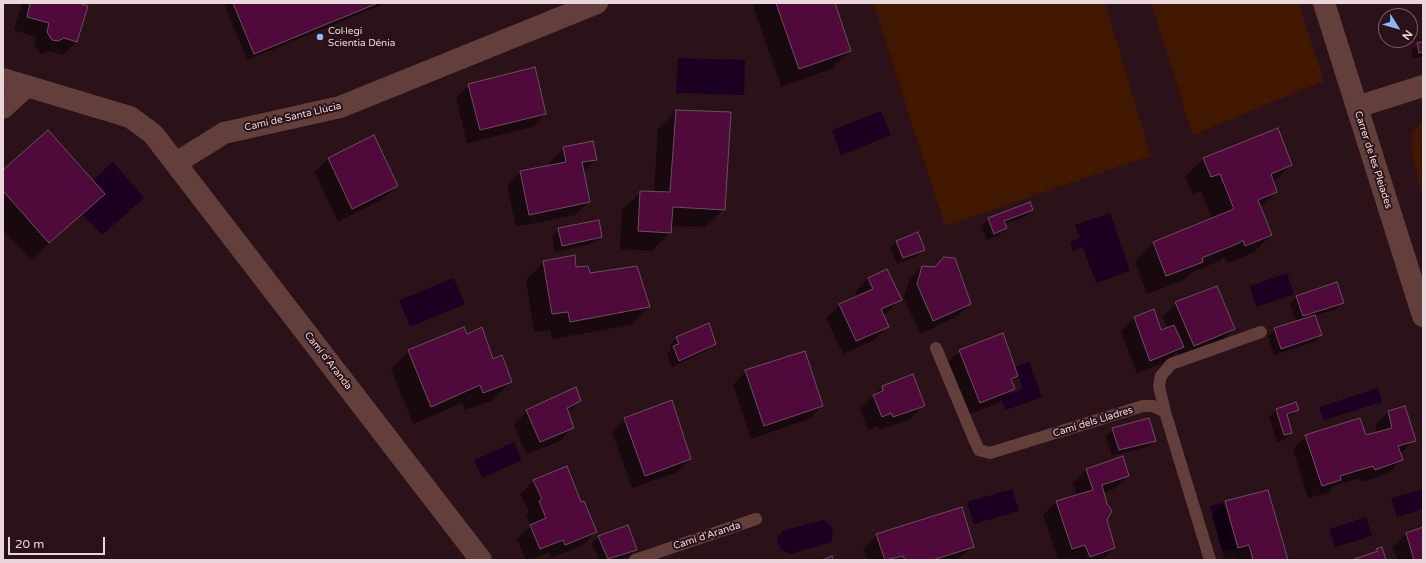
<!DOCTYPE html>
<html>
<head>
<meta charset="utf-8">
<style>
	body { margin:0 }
	#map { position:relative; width:1426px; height:563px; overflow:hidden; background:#2b1219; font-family:"Varela Round",sans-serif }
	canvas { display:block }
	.frame { position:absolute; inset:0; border:4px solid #ead7db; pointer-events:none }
	.north { position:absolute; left:1378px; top:8px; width:40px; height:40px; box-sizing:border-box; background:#2b1219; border:1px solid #776167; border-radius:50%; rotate:127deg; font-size:11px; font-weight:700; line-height:16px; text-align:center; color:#ead7db }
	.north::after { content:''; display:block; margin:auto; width:14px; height:18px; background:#8bbafc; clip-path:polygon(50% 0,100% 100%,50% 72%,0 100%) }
	.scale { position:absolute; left:8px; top:537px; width:97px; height:18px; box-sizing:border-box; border:2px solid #ead7db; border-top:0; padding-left:5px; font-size:12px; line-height:14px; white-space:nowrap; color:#ead7db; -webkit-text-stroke:3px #2b1219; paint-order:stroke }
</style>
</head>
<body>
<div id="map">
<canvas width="1426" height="563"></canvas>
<div class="frame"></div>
<div class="north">N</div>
<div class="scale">20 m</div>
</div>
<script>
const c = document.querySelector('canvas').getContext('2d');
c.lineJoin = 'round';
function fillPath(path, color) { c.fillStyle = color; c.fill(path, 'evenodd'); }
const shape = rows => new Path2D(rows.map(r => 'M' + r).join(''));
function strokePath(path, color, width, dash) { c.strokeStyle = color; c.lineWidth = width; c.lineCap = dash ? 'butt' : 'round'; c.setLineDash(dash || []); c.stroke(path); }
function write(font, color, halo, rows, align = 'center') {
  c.font = font + ' "Varela Round",sans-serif'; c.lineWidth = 4; c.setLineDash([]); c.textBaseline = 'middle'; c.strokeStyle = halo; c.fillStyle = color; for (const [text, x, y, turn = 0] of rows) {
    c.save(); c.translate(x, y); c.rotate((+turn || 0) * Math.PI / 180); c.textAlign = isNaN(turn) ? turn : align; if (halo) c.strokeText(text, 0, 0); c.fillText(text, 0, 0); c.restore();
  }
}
fillPath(shape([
	[873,3,1105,3,1151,156,945,226],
	[1151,3,1298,3,1324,81,1193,135],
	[1423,119,1423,195,1413,160,1411,140,1412,133]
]), '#411700');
fillPath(shape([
	[678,58,745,60,744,95,676,93],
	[881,111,891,135,841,155,832,130],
	[113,162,144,198,102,235,82,214,104,193,93,180],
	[1110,213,1130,271,1096,283,1083,247,1073,251,1070,242,1080,238,1075,225],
	[1287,273,1294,294,1256,307,1250,286],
	[454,278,465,304,410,327,399,300],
	[1029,362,1042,397,1006,410,1001,398,1023,389,1015,367],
	[1378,388,1382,402,1324,420,1319,407],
	[514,442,522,460,482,478,474,460],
	[1012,489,1019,511,974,524,967,502],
	[1423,489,1423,509,1397,517,1391,498],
	[1223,502,1236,548,1222,551,1210,506],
	[1366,517,1372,536,1335,547,1329,529],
	[823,520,831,525,833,533,831,542,790,554,781,550,777,540,782,531]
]), '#1c0022');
fillPath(shape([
	[22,3,75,3,77,42,63,55,50,51,41,54,34,46,36,37,14,30],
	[224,3,386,3,247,60],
	[752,3,834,3,850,51,831,69,781,87],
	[1423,43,1423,56,1413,59,1411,51,1418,44],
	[469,85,545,114,532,127,467,143,456,98],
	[676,111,724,209,706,227,671,226,670,233,652,251,620,249,622,210,641,192,654,192,658,129],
	[373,137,397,186,383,199,338,222,315,172,328,159],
	[564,148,596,159,583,172,589,202,575,215,516,227,507,185,521,172,551,166,550,162],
	[1203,159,1291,165,1273,183,1276,192,1260,208,1271,235,1253,253,1227,263,1224,257,1219,261,1191,273,1184,280,1147,294,1135,261,1153,242,1212,219,1201,191,1193,195,1185,177],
	[3,172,103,194,31,260,3,230],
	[1030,203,1032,210,1025,217,1004,224,1006,228,999,235,987,240,981,226,988,219],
	[559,229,601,237,594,243,555,252,552,236],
	[897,241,924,249,917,256,897,264,890,248],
	[944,258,970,304,956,317,920,334,904,298,909,280,922,267,933,268],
	[544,262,576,268,649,307,631,325,552,339,550,330,534,332,526,280],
	[887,270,900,299,887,313,882,315,887,327,874,340,843,354,826,318,840,305,857,297,855,292,868,279],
	[1297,296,1343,302,1336,309,1314,316,1321,335,1314,342,1274,355,1268,336,1275,329,1296,322,1290,303],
	[1176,303,1234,329,1220,343,1180,359,1177,352,1169,360,1137,374,1121,331,1134,318,1154,310,1161,331,1168,329,1163,317],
	[467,335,511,381,493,400,465,410,462,403,413,424,391,369,409,351],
	[676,338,715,343,708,350,672,367,667,354,671,349,670,345],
	[960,351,1017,376,1011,382,1013,389,1000,402,966,416,946,364],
	[746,371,822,406,809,419,751,439,733,385],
	[882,387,923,406,910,419,880,430,878,426,868,430,860,409],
	[580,401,568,413,573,427,560,441,526,454,514,425,527,411],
	[1405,407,1415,440,1400,454,1401,460,1388,474,1361,482,1360,478,1334,486,1327,493,1308,498,1293,449,1306,436,1365,437,1377,433,1375,426,1388,412],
	[1276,410,1298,410,1287,418,1291,433,1284,440,1277,442,1269,417],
	[625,418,690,459,677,472,632,488,612,432],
	[1113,429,1155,440,1148,447,1112,456,1106,436],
	[1122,458,1127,476,1114,489,1103,493,1106,520,1114,548,1102,560,1073,560,1072,558,1058,560,1043,515,1056,502,1077,496,1073,483,1086,470],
	[534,481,581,503,596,532,583,545,552,558,549,552,531,560,526,560,517,539,531,526,526,515,529,512,520,494],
	[1226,502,1287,560,1237,560,1236,557,1225,560,1212,516],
	[1423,528,1423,560,1397,560,1393,547,1407,533],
	[877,535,973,546,958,560,867,560,863,548],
	[599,536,636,549,629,556,618,560,599,560,592,543]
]), '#0007');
const building = shape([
	[30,3,79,3,88,6,77,42,64,38,58,41,52,40,47,32,49,23,27,17,30,3],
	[233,3,378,3,254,54,233,3],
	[776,3,835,3,851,51,799,69,776,3],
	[1423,42,1423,52,1419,53,1417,43,1423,42],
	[535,67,546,114,480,130,468,84,535,67],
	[676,110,731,112,725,210,673,207,671,233,638,231,640,191,670,192,676,110],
	[1278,128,1292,165,1271,174,1277,192,1258,200,1272,235,1245,246,1243,240,1239,243,1202,258,1203,262,1166,276,1153,242,1234,209,1220,174,1211,177,1203,158,1278,128],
	[48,130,105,194,49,243,3,191,3,170,48,130],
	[374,135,398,186,352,209,328,158,374,135],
	[593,141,597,160,582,162,590,202,529,215,520,171,566,162,563,147,593,141],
	[1030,202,1033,210,1004,221,1007,228,994,234,988,218,1030,202],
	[599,220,602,237,562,246,558,228,599,220],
	[918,232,925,250,903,258,896,241,918,232],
	[575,255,576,267,588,266,590,273,637,266,650,307,570,322,568,312,552,314,543,261,575,255],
	[944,257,955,258,971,304,933,321,917,284,922,266,935,267,944,257],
	[887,269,902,300,881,309,889,327,856,341,839,304,873,289,868,278,887,269],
	[1337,282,1344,303,1303,316,1296,296,1337,282],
	[1217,286,1235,329,1194,346,1175,302,1217,286],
	[1154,309,1161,330,1174,325,1184,347,1150,361,1134,317,1154,309],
	[1315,315,1322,335,1281,349,1274,328,1315,315],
	[709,323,716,344,679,361,673,346,679,344,676,337,709,323],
	[464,327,467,334,482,327,493,359,502,355,512,382,483,393,480,385,431,407,408,350,464,327],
	[1003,333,1018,376,1011,379,1015,389,980,403,959,350,1003,333],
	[805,351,823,406,764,426,745,370,805,351],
	[913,374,925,406,893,417,891,413,882,417,873,395,883,391,882,386,913,374],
	[576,387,581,401,567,408,574,428,540,442,526,410,576,387],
	[672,400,691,459,645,476,624,418,672,400],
	[1296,402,1299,410,1287,414,1292,433,1284,435,1276,409,1296,402],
	[1405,406,1416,441,1398,446,1403,460,1375,470,1373,466,1340,476,1341,480,1322,486,1305,435,1360,418,1366,435,1392,428,1388,411,1405,406],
	[1149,418,1156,441,1119,450,1112,428,1149,418],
	[1123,456,1129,476,1102,485,1107,504,1112,511,1107,520,1115,548,1090,557,1085,545,1072,549,1056,501,1093,490,1086,469,1123,456],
	[567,466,581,502,584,501,597,532,565,545,563,540,540,549,530,525,546,518,539,501,542,499,533,480,567,466],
	[1268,490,1288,560,1253,560,1249,545,1238,548,1225,501,1268,490],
	[962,507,974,547,933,560,905,560,903,556,885,560,876,534,962,507],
	[628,525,637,550,608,559,598,536,628,525],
	[1423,527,1423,560,1414,560,1406,533,1423,527],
	[1382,547,1386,560,1352,560,1378,551,1376,549,1382,547],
	[832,556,833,560,822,560,832,556]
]);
fillPath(building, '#4f0a3b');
strokePath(building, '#6a505f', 1);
strokePath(shape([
	[936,348,974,439,979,450,990,453,1143,406,1153,406,1165,412,1210,560],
	[1165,412,1159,386,1161,376,1171,364,1261,332],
	[635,560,756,519]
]), '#623f3b', 12);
strokePath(shape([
	[1324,3,1423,316],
	[3,79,130,117,153,134,481,560],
	[1357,107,1423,86],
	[3,108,27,86],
	[176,163,224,133,340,107,597,3]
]), '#623f3b', 22);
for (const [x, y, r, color] of [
	[320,37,4,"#8bbafc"]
]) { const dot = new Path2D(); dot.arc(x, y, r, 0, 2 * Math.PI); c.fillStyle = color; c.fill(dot); strokePath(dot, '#2b1219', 1.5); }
write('10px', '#ead7db', '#2b1219', [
	["Col·legi",328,31],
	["Scientia Dénia",328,43]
], 'left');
write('10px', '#ead7db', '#2b1219', [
	["Camí de Santa Llúcia",293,117,-13],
	["Carrer de les Pleiades",1373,160,72],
	["Camí d'Aranda",328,361,52],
	["Camí dels Lladres",1093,422,-17],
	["Camí d'Aranda",707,536,-18]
]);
</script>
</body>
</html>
